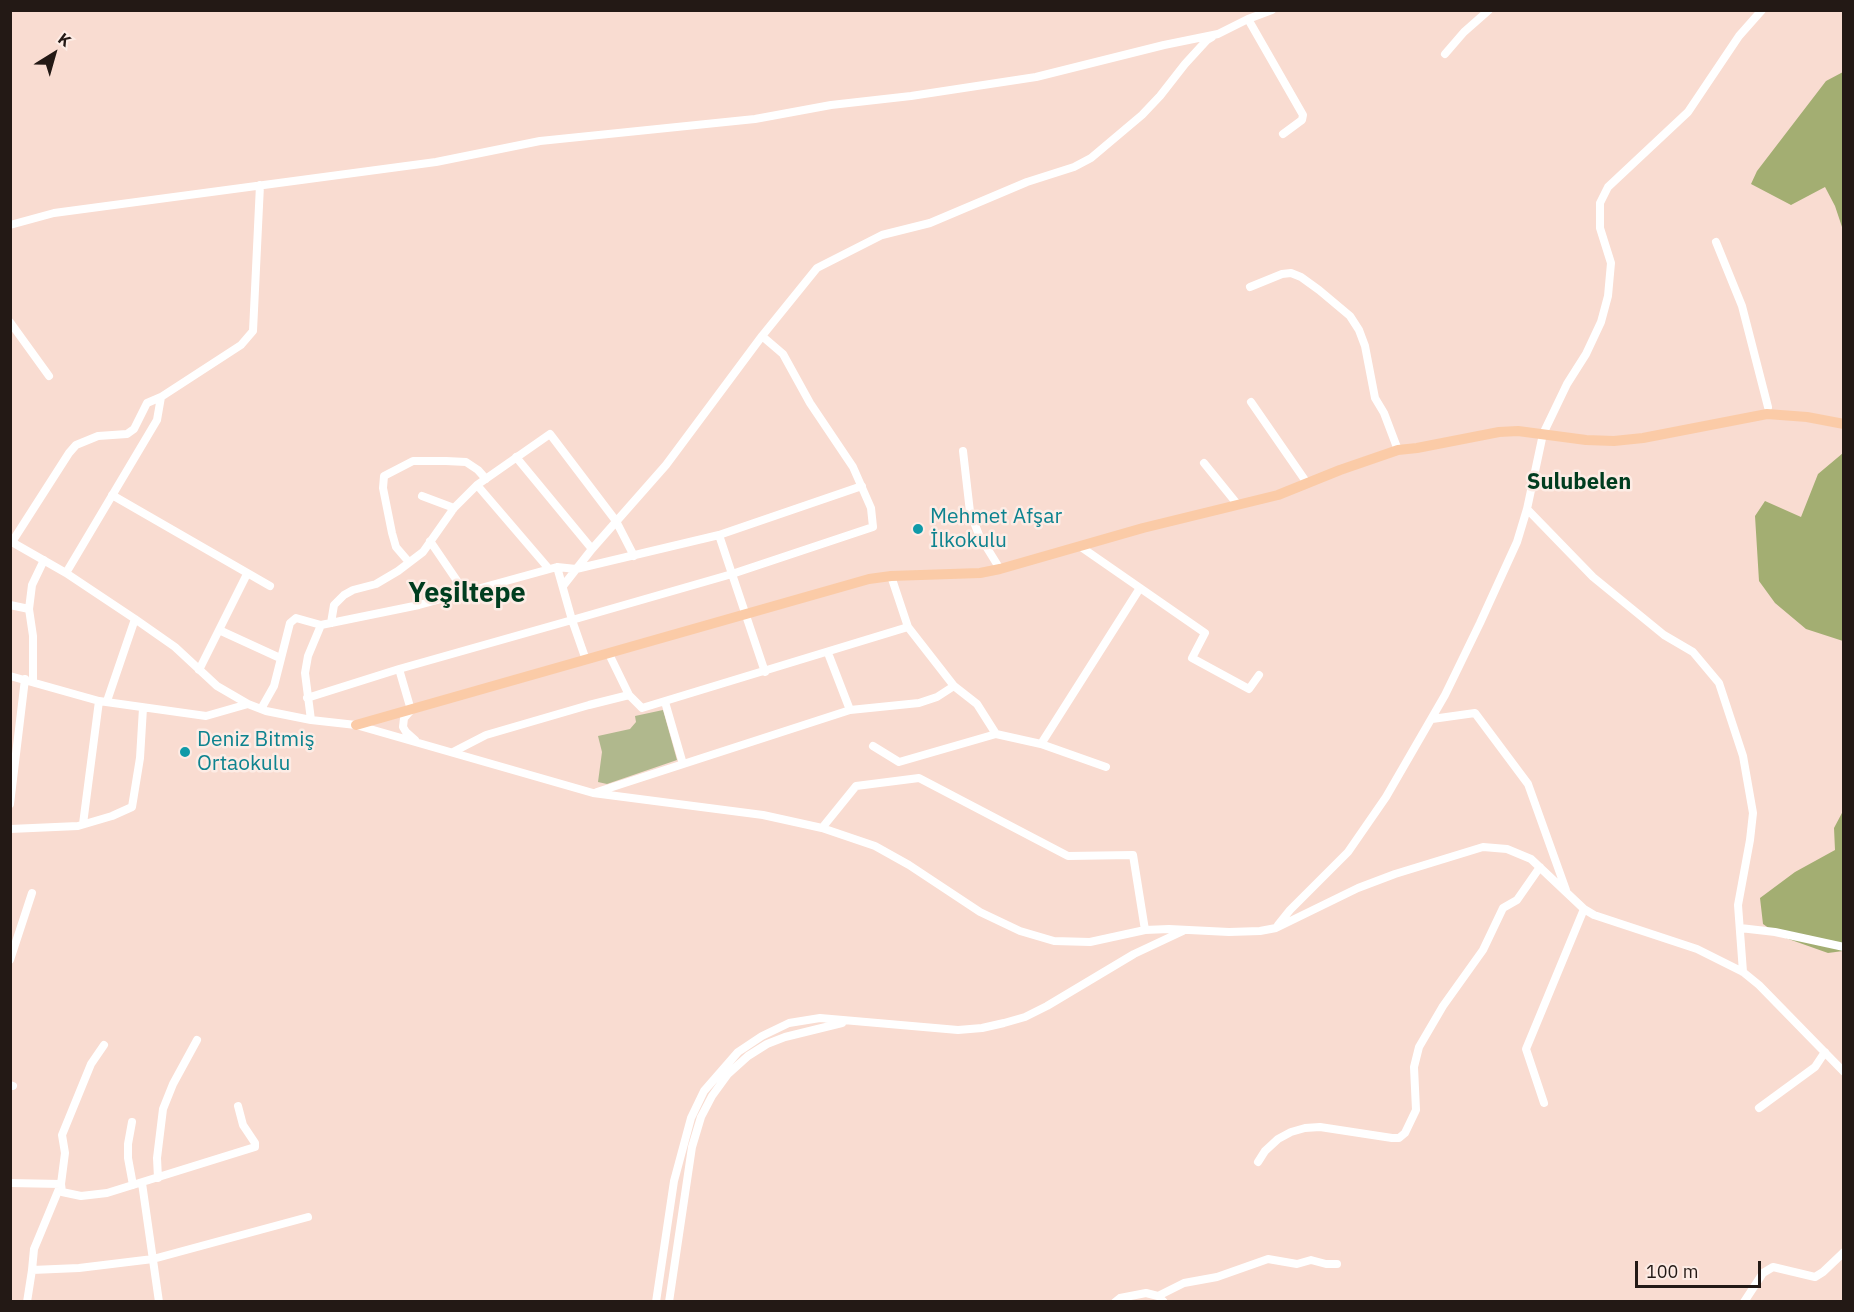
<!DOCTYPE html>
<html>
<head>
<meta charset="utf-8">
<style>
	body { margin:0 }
	#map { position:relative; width:1854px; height:1312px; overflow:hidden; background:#f9dcd1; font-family:"IBM Plex Sans",sans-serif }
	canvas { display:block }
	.frame { position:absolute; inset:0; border:12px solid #231915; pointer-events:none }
	.north { position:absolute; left:24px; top:24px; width:60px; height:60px; -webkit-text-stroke:4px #fdece5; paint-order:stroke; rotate:37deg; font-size:16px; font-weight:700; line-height:24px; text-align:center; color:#231915 }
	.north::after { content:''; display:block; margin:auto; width:21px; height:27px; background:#231915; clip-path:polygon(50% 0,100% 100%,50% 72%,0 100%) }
	.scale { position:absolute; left:1635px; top:1261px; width:126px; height:27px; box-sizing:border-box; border:3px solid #231915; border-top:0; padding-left:8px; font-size:18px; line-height:21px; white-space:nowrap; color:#231915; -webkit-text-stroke:4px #fdece5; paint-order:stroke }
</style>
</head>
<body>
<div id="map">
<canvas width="1854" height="1312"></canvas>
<div class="frame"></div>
<div class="north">K</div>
<div class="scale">100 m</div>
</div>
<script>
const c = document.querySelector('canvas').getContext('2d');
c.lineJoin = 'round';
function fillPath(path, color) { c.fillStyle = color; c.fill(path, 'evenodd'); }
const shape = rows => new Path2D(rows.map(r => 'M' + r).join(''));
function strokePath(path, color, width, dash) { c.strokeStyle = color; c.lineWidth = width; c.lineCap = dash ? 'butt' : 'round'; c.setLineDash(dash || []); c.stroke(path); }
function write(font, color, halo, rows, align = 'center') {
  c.font = font + ' "IBM Plex Sans",sans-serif'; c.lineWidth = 5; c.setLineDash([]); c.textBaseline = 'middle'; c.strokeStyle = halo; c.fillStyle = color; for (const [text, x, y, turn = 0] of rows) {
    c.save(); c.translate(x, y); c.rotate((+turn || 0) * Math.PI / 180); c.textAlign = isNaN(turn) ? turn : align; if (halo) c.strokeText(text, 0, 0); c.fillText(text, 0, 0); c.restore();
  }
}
fillPath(shape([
	[663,710,677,760,607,784,598,782,602,752,598,736,630,729,636,722,635,716]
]), '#b0b88d');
fillPath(shape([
	[1843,72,1843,230,1835,206,1825,187,1791,205,1751,184,1757,171,1826,81],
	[1843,453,1843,641,1806,629,1775,603,1759,581,1755,516,1765,501,1801,517,1818,474],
	[1843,811,1843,951,1828,953,1780,936,1763,924,1760,898,1795,872,1835,850,1834,828]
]), '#a3ae72');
strokePath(shape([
	[1248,19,1303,115,1302,120,1283,134],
	[1445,54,1464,32,1489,10],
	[10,225,54,213,436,162,540,141,755,119,831,105,911,96,1036,77,1164,45,1218,34,1248,19,1272,10],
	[1716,242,1742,306,1768,407],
	[1250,287,1282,274,1291,273,1301,277,1319,290,1350,316,1359,330,1365,346,1375,398,1384,413,1398,450],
	[10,322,49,376],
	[762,336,783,354,810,403,853,467,871,508,873,527,732,574,765,672],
	[1251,402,1307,483],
	[963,451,970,512,979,535,1000,569],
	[516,457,592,549],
	[1204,463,1238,505],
	[477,485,549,569],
	[112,495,270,586],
	[422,496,454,508],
	[1527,509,1593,577,1664,635,1693,652,1719,683,1743,756,1753,813,1750,840,1738,905,1743,972],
	[10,541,66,573,135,619,175,647,217,686,248,704,266,711,311,720,356,725,593,793,763,815,822,828,875,846,909,865,980,912,1020,931,1054,941,1090,942,1145,930,1169,929,1229,932,1260,931,1276,928,1358,888,1395,874,1483,847,1507,849,1531,859,1584,909,1594,915,1697,949,1743,972,1759,985,1844,1072],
	[430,541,464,591],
	[12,542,69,453,76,445,98,436,127,434,134,429,147,403,161,397],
	[1081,547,1205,633,1192,658,1249,689,1259,675],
	[408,561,396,547,392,533,383,488,384,476,413,461,446,461,466,462,478,470,486,479],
	[66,573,157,420,161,397,241,345,253,331,260,185],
	[563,586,592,549,666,465,762,336,817,268,882,235,930,223,1027,182,1074,167,1091,158,1142,115,1160,96,1185,64,1207,40,1212,37],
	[10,605,29,609],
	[331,623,334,605,344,595,353,590,376,584,398,571,423,552,454,508,477,485,550,434,616,521,634,556],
	[908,627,954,686,977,704,996,734,1041,744,1106,767],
	[219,630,280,658],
	[828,653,850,710],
	[609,654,629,695],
	[586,660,572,620,732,574,719,535],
	[399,669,411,710,404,718,403,727,406,732,415,740],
	[199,670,247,574],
	[10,676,99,701,206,716,248,704],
	[33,682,33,636,29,609,32,585,44,560],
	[307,698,399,669,572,620,557,567],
	[107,701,135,619],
	[665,702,683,764],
	[261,709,274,686,290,623,296,618,321,625],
	[1432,719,1475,713,1528,784,1566,890],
	[311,720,305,673,308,656,321,625,419,605,557,567,576,569,719,535,862,486],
	[1041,744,1140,588],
	[873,746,899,762,996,734],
	[453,752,486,735,589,705,629,695,642,708,908,627,891,576],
	[597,792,850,710,919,703,937,697,954,686],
	[10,804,25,679],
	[83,824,99,701],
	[822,828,856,786,919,778,1068,856,1133,855,1145,930],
	[10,829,78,826,112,816,132,807,140,758,143,708],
	[1278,925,1290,910,1348,852,1386,797,1445,695,1480,623,1517,542,1527,509,1543,434,1567,384,1586,354,1601,322,1608,296,1611,263,1600,228,1600,203,1608,187,1688,112,1739,36,1762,10],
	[1740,928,1775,932,1844,947],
	[10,960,32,893],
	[10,1085,13,1086],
	[1544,1103,1526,1049,1584,909],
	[1759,1108,1815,1067,1825,1052],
	[132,1122,128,1144,128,1158,133,1185],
	[1258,1162,1265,1151,1278,1139,1291,1132,1305,1128,1320,1127,1392,1138,1399,1138,1405,1133,1416,1110,1414,1067,1419,1047,1443,1006,1483,950,1503,908,1517,900,1540,867],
	[158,1178,157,1158,163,1109,173,1084,197,1040],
	[10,1183,61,1184,62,1192,81,1196,107,1193,255,1147,255,1143,243,1125,238,1106],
	[142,1183,159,1302],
	[32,1270,34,1249,61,1184,65,1153,62,1135,91,1064,104,1045],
	[1158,1296,1184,1283,1217,1277,1268,1259,1297,1264,1311,1260,1326,1264,1337,1264],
	[27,1302,32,1270,79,1268,153,1259,308,1217],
	[656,1302,674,1181,691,1118,704,1091,738,1052,762,1036,789,1023,820,1018,958,1030,982,1028,1004,1023,1025,1017,1047,1006,1134,954,1183,931],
	[669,1302,692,1147,701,1117,712,1096,728,1074,748,1056,767,1044,785,1037,842,1023],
	[1115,1302,1120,1298,1146,1293,1158,1296,1164,1302],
	[1744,1302,1763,1273,1773,1267,1815,1277,1823,1272,1844,1252]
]), '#fff', 8);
strokePath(shape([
	[356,725,869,579,891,576,980,573,1000,569,1143,528,1278,495,1340,470,1398,450,1417,448,1499,432,1518,431,1586,440,1614,441,1643,438,1767,414,1807,417,1844,424]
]), '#fbcba7', 10);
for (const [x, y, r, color] of [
	[918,529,6,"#0f9aa8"],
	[185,752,6,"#0f9aa8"]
]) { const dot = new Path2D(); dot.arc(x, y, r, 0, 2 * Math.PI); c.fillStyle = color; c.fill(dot); strokePath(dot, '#fdece5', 2); }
write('21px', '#0d838f', '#fdece5', [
	["Mehmet Afşar",930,517],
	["İlkokulu",930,541],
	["Deniz Bitmiş",197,740],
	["Ortaokulu",197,764]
], 'left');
write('bold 22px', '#003d1f', '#fdece5', [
	["Sulubelen",1579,483]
]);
write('bold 27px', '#003d1f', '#fdece5', [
	["Yeşiltepe",467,594]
]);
</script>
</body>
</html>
